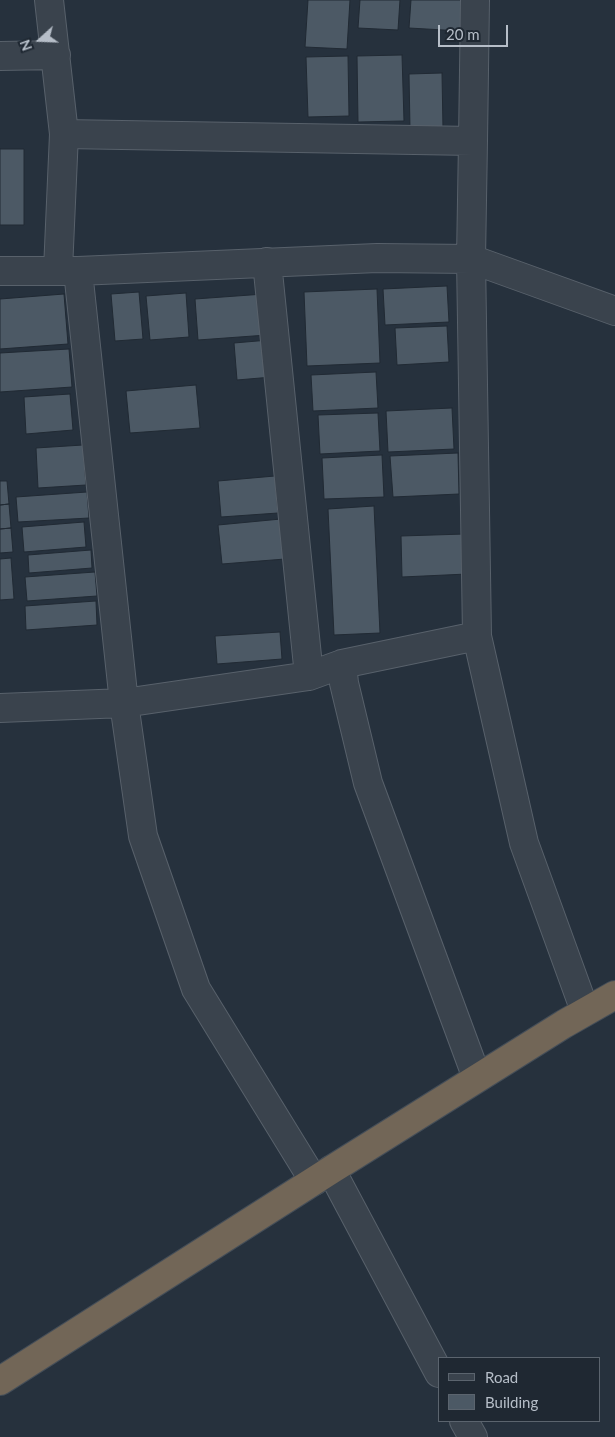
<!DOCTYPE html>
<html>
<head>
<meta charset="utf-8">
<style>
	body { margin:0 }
	#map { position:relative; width:615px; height:1437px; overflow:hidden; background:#26313d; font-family:Lato,sans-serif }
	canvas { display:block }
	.legend { position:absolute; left:438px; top:1357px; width:162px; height:65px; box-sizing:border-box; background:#1f2832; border:1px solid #5b646e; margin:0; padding:6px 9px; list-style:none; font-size:15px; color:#b6bec8 }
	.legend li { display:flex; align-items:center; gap:10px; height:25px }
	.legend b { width:25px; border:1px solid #5b646e }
	.north { position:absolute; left:15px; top:15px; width:50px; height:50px; -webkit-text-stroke:4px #1f2832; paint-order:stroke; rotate:250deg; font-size:14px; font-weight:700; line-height:20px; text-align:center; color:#b6bec8 }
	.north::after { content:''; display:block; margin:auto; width:18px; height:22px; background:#b6bec8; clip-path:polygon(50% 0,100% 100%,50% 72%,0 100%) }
	.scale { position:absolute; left:438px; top:25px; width:70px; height:22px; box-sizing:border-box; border:2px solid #b6bec8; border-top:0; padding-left:6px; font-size:15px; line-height:18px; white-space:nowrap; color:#b6bec8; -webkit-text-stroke:4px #1f2832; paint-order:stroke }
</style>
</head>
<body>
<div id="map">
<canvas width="615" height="1437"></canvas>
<ul class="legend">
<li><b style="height:6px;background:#3a434d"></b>Road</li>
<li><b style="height:14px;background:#4c5965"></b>Building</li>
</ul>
<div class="north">N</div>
<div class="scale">20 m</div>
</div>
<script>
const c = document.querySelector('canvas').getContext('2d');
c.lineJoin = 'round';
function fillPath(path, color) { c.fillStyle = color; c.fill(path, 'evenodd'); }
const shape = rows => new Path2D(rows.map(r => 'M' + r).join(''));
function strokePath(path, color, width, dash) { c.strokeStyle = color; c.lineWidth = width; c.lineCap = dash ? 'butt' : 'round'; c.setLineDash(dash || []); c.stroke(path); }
const building = shape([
	[308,0,350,0,347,49,305,47,308,0],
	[360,0,400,0,398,30,358,28,360,0],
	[411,0,463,0,461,31,409,28,411,0],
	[402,55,404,121,358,122,357,56,402,55],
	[348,56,349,116,308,117,306,57,348,56],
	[442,73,443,129,410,129,409,74,442,73],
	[0,149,24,149,24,225,0,225,0,149],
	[447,286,449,322,385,325,383,289,447,286],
	[377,289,380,363,307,366,304,292,377,289],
	[139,292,143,339,115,341,111,294,139,292],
	[186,293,189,337,150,340,146,296,186,293],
	[64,294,68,344,0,349,0,299,64,294],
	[264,294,267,335,198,340,195,299,264,294],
	[447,326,449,362,397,365,395,328,447,326],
	[269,340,272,377,237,380,234,343,269,340],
	[69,349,72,387,0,392,0,353,69,349],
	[376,372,378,408,313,411,311,375,376,372],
	[196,385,200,428,130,433,126,391,196,385],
	[70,394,73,430,26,434,24,397,70,394],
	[452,408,454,449,388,452,386,411,452,408],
	[378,413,380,451,320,454,318,415,378,413],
	[83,445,86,485,38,488,36,448,83,445],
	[458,453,459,494,393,497,390,456,458,453],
	[382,455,384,497,324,499,322,458,382,455],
	[275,476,278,513,221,517,218,481,275,476],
	[0,481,7,481,9,504,0,505,0,481],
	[87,492,89,518,18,522,16,497,87,492],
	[9,504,11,528,0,529,0,505,9,504],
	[374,506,380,633,334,635,328,509,374,506],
	[281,519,285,559,222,564,218,525,281,519],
	[84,522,86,547,24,552,22,527,84,522],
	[11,528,13,552,0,553,0,529,11,528],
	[465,534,467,574,402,577,401,536,465,534],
	[91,550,92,568,29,573,28,555,91,550],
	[11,558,14,599,0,600,0,559,11,558],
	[95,572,97,596,27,601,25,577,95,572],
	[96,601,97,625,26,630,25,606,96,601],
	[280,632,282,659,217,664,215,636,280,632]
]);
fillPath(building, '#4c5965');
strokePath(building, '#212a34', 1);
const minor = shape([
	[49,0,64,134,58,270],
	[0,56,56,55],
	[64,134,473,141,471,259,477,636,524,843,585,1011],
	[473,141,475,0],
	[267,262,309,676],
	[0,271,78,271,377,258,471,259,615,311],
	[78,271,124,703,309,676,342,664,477,636],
	[342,664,344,683,368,783,477,1078],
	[0,708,124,703,143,836,196,989,314,1181],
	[331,1170,439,1373],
	[464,1421,473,1437]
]);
const highway = shape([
	[0,1381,331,1170,564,1024,615,995]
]);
strokePath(minor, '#58616b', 30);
strokePath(highway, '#454e58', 30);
strokePath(minor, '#3a434d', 28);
strokePath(highway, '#726657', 28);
</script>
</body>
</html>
